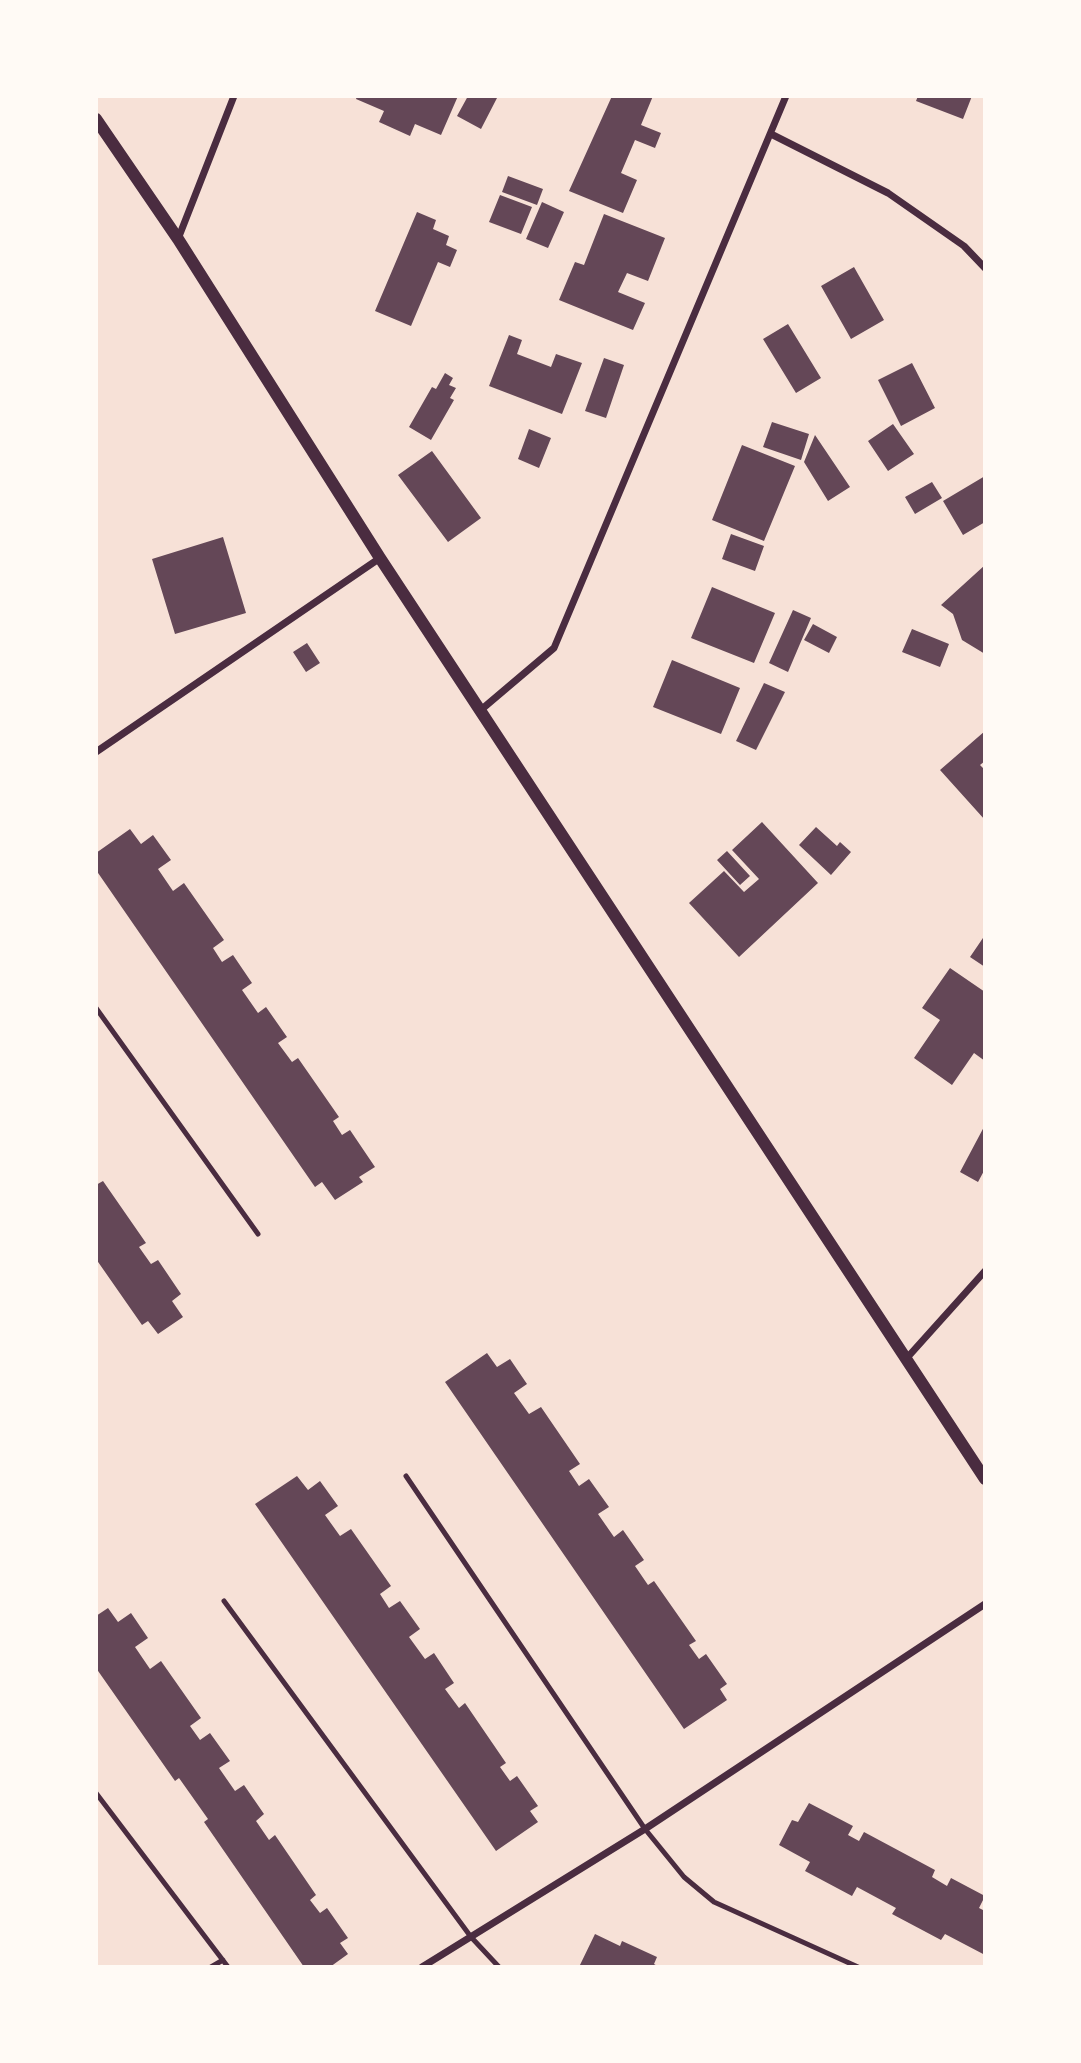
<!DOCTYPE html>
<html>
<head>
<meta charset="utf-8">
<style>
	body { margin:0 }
	#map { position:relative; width:1081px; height:2063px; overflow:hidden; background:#f7e1d7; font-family:"IBM Plex Sans",sans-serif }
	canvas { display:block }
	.frame { position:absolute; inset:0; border:98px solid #fffaf5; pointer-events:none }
</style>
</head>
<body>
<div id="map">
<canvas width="1081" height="2063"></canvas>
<div class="frame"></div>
</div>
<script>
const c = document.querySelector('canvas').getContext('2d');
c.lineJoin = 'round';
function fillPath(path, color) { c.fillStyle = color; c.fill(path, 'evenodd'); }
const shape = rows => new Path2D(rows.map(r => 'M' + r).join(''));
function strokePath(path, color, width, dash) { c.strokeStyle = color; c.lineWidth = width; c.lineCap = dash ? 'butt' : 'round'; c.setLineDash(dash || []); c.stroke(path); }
fillPath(shape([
	[357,96,458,96,441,135,415,124,410,136,379,122,384,111,356,99],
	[468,96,497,98,481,129,457,116],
	[612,96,653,96,641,125,661,133,655,148,635,140,621,173,637,180,623,213,569,191],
	[918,96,972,96,963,119,916,101],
	[508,176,543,189,537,205,502,192],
	[500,195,532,207,521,234,489,222],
	[542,202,564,212,548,248,526,239],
	[417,212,436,220,433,229,449,236,446,245,457,250,450,267,438,262,411,326,375,311],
	[604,214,665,238,648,281,627,273,618,292,645,303,633,330,559,300,575,262,584,265],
	[854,267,884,320,851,339,821,286],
	[788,324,821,378,796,393,763,339],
	[509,335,522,340,517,354,551,367,556,354,582,363,562,414,489,386],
	[604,358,624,365,606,418,585,411],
	[912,363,935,408,901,426,878,380],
	[445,373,453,378,449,385,456,388,450,398,454,400,431,440,409,427,432,387,436,389],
	[772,422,809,434,801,460,763,447],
	[893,424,914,454,888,471,868,441],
	[529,429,551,438,539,468,518,459],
	[815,435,850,487,828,501,804,462],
	[742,445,795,466,764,541,712,520],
	[432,451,481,518,448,542,398,475],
	[985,476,985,522,963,535,943,501],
	[932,482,942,498,915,514,905,497],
	[731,534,764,546,755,571,722,559],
	[223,537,246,613,175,634,152,559],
	[985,565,984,606,985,654,962,640,953,614,941,605],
	[712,587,775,613,754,663,691,638],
	[793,610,811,618,788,672,769,663],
	[813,624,837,637,829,653,804,640],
	[912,629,949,644,940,667,902,652],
	[307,643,320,663,306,672,293,652],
	[672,660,740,688,721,734,653,707],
	[764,683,785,692,756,750,736,741],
	[985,731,985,761,980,765,985,770,985,820,940,770],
	[762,822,818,883,739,957,689,903,724,871,744,892,759,879,732,850],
	[816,827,837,846,840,842,851,852,831,875,799,845],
	[130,829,141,844,153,835,171,860,158,869,173,891,184,883,224,940,213,948,222,962,233,955,252,983,242,990,258,1013,266,1007,287,1037,278,1043,292,1062,298,1058,339,1117,333,1121,342,1135,350,1130,375,1167,359,1177,363,1182,335,1200,322,1182,315,1187,96,870,96,853],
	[727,851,750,876,740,885,717,860],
	[985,935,985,967,970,957],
	[950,968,985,992,985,1061,974,1053,952,1085,914,1058,940,1020,922,1008],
	[985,1125,985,1169,978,1182,960,1172],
	[103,1181,146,1243,139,1247,151,1264,158,1260,181,1294,172,1301,183,1317,158,1334,148,1321,142,1325,96,1259,96,1185],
	[487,1353,497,1367,510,1359,527,1384,514,1393,529,1414,541,1407,580,1464,569,1471,579,1486,589,1479,609,1507,598,1514,614,1537,623,1530,644,1560,635,1566,648,1585,654,1581,696,1641,689,1645,699,1659,706,1654,727,1684,720,1689,727,1700,684,1729,445,1382],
	[297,1476,308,1490,320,1481,338,1506,325,1515,340,1536,351,1529,391,1586,380,1594,389,1608,400,1601,420,1629,409,1637,425,1659,434,1653,454,1683,445,1689,459,1708,465,1703,506,1763,500,1767,510,1781,517,1776,538,1806,530,1811,538,1822,496,1851,255,1504],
	[108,1608,118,1622,131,1613,148,1638,135,1647,150,1669,161,1661,201,1718,190,1726,200,1740,210,1733,230,1761,219,1768,235,1791,244,1785,264,1814,256,1821,269,1840,275,1835,316,1895,310,1900,320,1913,327,1908,348,1938,340,1943,348,1954,330,1967,304,1967,204,1822,208,1819,179,1778,175,1781,96,1668,96,1616],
	[809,1803,853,1826,848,1835,859,1841,864,1832,935,1870,932,1877,947,1886,951,1878,985,1896,979,1908,985,1911,985,1955,945,1934,941,1940,892,1914,896,1908,857,1887,852,1896,805,1871,810,1862,779,1845,792,1820,798,1822],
	[595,1934,620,1946,622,1941,657,1957,654,1964,659,1967,579,1967]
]), '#644757');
strokePath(shape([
	[96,1008,258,1234],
	[406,1476,645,1829,684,1877,714,1902,858,1967],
	[224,1601,471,1937,499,1967],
	[96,1793,228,1967],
	[211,1967,223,1960]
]), '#4a2c40', 5);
strokePath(shape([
	[771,134,888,193,964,246,985,268],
	[178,239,234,96],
	[482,709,554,648,786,96],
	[96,752,380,558],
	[906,1359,985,1271],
	[422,1967,645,1829,985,1604]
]), '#4a2c40', 7);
strokePath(shape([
	[96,119,178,239,380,558,985,1479]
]), '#4a2c40', 12);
</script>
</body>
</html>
